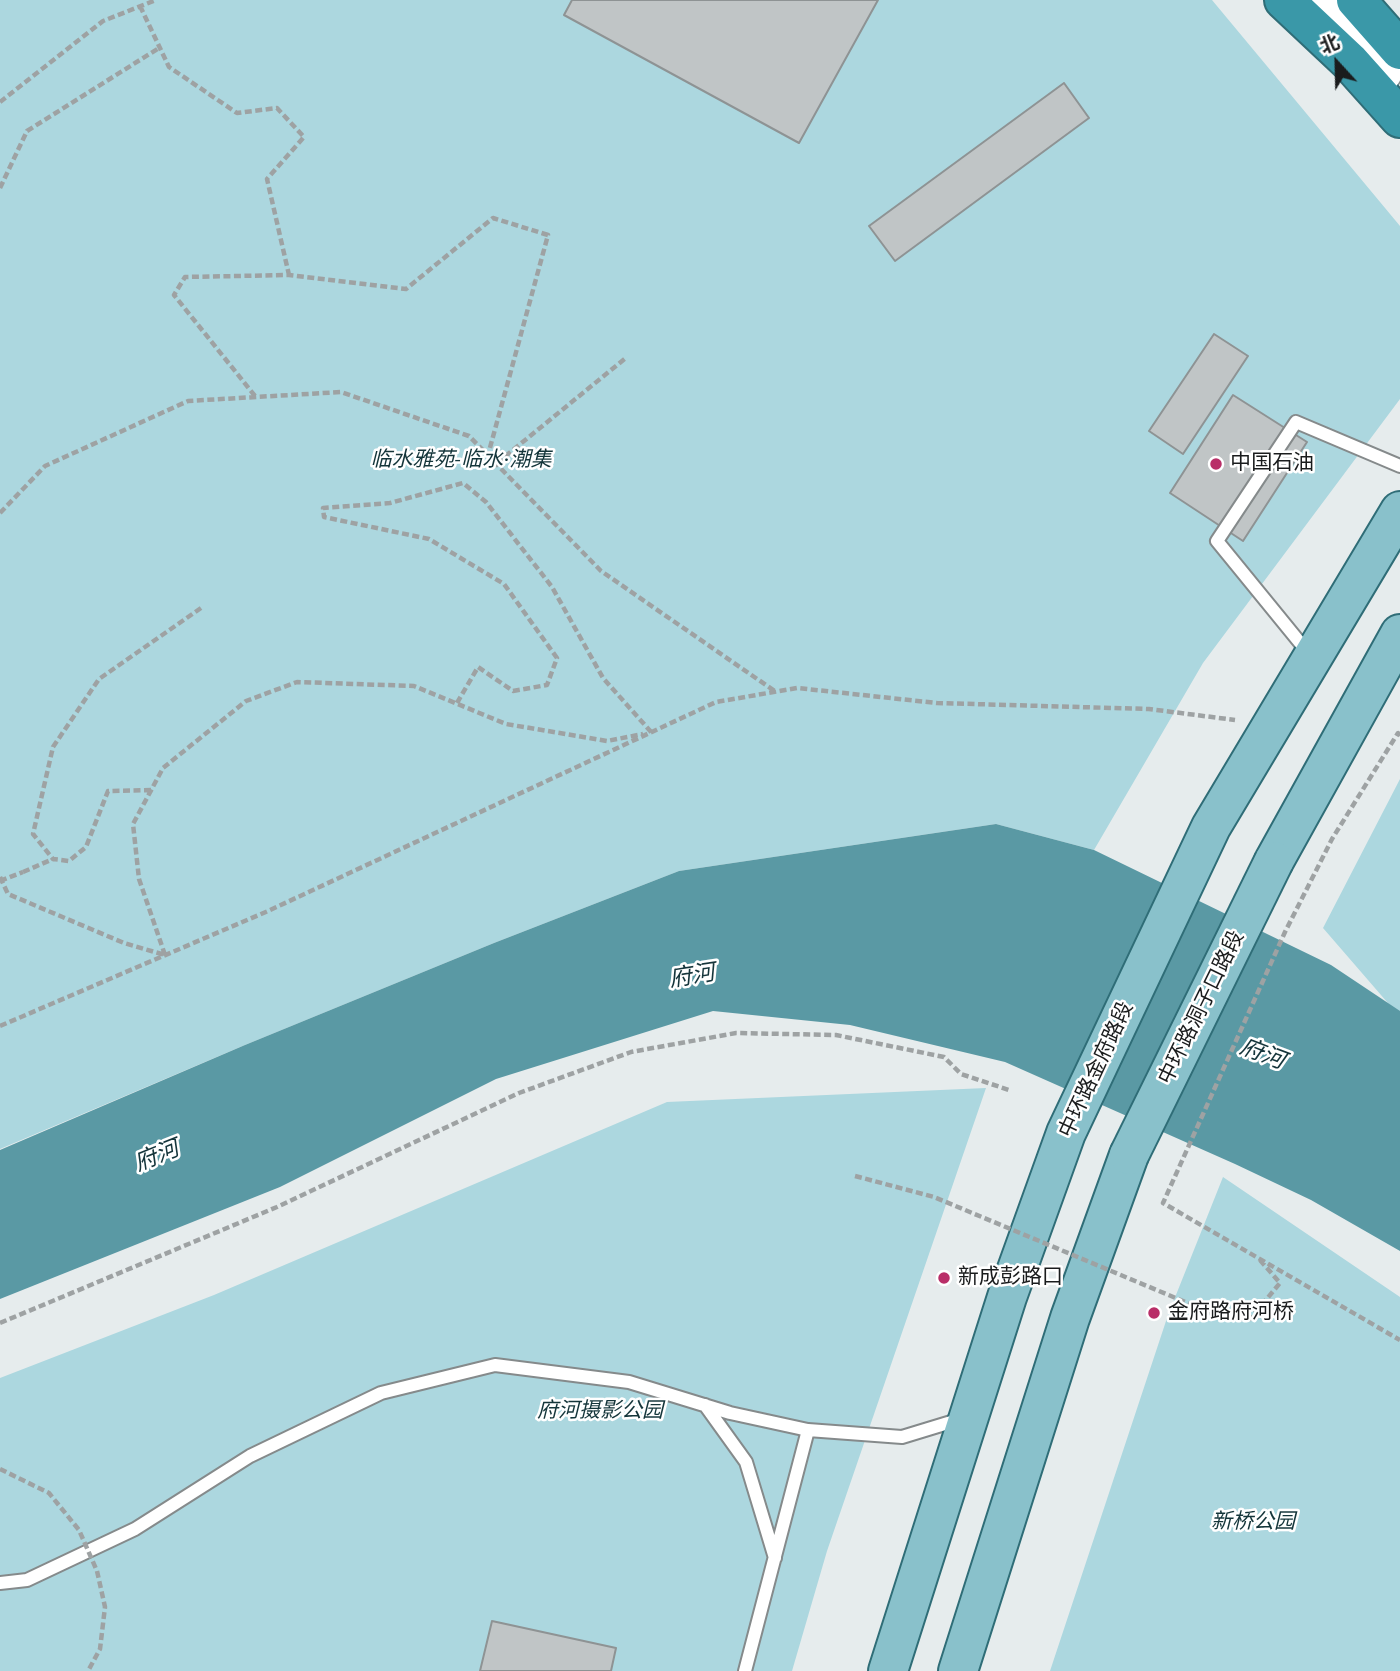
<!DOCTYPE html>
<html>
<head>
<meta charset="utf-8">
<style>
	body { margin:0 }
	#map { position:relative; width:1400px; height:1671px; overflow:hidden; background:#e6eced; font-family:"Source Serif 4","Noto Sans SC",serif }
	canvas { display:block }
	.north { position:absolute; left:1302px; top:28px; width:70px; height:70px; -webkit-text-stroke:5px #fff; paint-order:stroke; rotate:338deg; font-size:19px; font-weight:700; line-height:28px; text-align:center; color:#1a1c1d }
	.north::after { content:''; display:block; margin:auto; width:24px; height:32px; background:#1a1c1d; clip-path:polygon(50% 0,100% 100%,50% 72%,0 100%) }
</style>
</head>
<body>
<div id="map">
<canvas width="1400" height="1671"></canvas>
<div class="north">北</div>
</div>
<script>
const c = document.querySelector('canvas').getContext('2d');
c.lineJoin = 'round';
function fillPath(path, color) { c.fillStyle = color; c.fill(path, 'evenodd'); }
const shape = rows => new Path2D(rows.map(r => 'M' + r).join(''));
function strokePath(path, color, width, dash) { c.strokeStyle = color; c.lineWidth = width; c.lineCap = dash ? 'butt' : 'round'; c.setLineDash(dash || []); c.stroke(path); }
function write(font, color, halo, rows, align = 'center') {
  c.font = font + ' "Source Serif 4","Noto Sans SC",serif'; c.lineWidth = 5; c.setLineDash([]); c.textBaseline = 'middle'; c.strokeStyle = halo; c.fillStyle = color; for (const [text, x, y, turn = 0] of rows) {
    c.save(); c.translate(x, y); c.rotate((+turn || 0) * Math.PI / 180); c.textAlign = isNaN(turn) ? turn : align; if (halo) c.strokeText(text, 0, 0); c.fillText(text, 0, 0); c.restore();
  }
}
fillPath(shape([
	[0,0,1212,0,1400,226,1400,399,1203,663,1094,850,996,824,679,871,494,943,245,1045,0,1149],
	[1400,779,1400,1017,1323,928],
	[986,1088,827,1551,792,1671,0,1671,0,1378,214,1295,667,1102],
	[1223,1177,1400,1297,1400,1671,1050,1671,1168,1315]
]), '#acd7df');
fillPath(shape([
	[996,824,1094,850,1331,965,1400,1011,1400,1251,1311,1200,1235,1164,1005,1062,850,1025,713,1011,496,1079,280,1187,0,1299,0,1150,245,1045,494,943,679,871]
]), '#5a99a4');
const building = shape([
	[572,0,878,0,799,143,564,15,572,0],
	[1064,83,1089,118,895,261,869,226,1064,83],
	[1214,334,1248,356,1183,454,1149,431,1214,334],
	[1233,395,1307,442,1243,541,1170,493,1233,395],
	[492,1621,616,1648,611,1671,480,1671,492,1621]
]);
fillPath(building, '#c0c5c6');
strokePath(building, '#8e9394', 2);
const lane = shape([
	[1310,655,1217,541,1296,422,1400,466],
	[705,1405,746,1462,775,1558],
	[0,1583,27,1580,135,1529,250,1456,381,1393,495,1365,629,1382,730,1413,808,1430,902,1437,961,1419],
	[745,1671,808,1430]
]);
const secondary = shape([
	[1319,0,1383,73]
]);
const primary = shape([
	[1274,861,1400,634],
	[888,1671,1007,1297,1066,1133,1211,827,1400,511],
	[958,1671,1070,1318,1129,1155]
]);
const highway = shape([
	[1284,0,1349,61,1400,118],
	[1356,0,1400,50]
]);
strokePath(lane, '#858a8b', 16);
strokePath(secondary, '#858a8b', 40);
strokePath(primary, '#2f6d77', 42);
strokePath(highway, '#2f6d77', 42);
strokePath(shape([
	[140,6,169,67,237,113,277,108,304,137,267,179,289,275],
	[0,102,103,21,156,0],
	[0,188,27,131,159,48],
	[255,396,174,295,185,277,289,275,406,289,493,218,548,235,488,455],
	[497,463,627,357],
	[0,513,45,466,188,401,341,392,469,436,601,571,776,692],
	[457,703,478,667,513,691,547,685,557,658,504,584,429,539,324,517,323,508,390,503,463,483,486,502,552,587,603,678,652,733],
	[1400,736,1398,733,1332,839,1285,932,1163,1203,1400,1340],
	[151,790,108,791,86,847,69,861,53,859,33,834,53,747,99,679,201,608],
	[23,872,53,859],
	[0,877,8,894,124,943,165,955],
	[165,955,139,879,133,824,163,768,246,701,297,682,414,686,506,724,607,741,643,734],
	[0,1026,268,911,716,702,797,688,937,703,1149,709,1235,720],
	[1226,1319,1250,1319,1280,1283,1260,1260],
	[0,1323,277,1207,519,1093,631,1052,736,1033,836,1035,944,1057,961,1074,1009,1090]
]), '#9ea2a3', 4.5, [7, 3.5]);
strokePath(lane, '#fff', 12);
strokePath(secondary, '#fff', 37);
strokePath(primary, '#89c1cb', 38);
strokePath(highway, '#3a98a8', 38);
const primaryBridge = shape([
	[1129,1155,1274,861]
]);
strokePath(primaryBridge, '#2f6d77', 42, []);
strokePath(shape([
	[0,881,23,872],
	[855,1176,934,1197,1226,1319],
	[0,1469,49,1493,79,1530,97,1571,105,1607,100,1649,88,1671]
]), '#9ea2a3', 4.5, [7, 3.5]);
strokePath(primaryBridge, '#89c1cb', 38);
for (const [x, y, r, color] of [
	[1216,464,7,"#b92e68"],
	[944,1278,7,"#b92e68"],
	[1154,1313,7,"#b92e68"]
]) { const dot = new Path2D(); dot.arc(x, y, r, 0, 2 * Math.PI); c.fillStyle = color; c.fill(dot); strokePath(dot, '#fff', 2.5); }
write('italic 21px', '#14353a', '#fff', [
	["临水雅苑-临水·潮集",461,461],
	["府河摄影公园",600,1412],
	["新桥公园",1253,1523]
]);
write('21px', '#1a1c1d', '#fff', [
	["中国石油",1230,464],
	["新成彭路口",958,1278],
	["金府路府河桥",1168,1313]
], 'left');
write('21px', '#1a1c1d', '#fff', [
	["中环路洞子口路段",1202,1008,-64],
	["中环路金府路段",1097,1070,-65]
]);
write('italic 23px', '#15353b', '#fff', [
	["府河",692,977,-9],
	["府河",1262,1055,21],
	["府河",157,1157,-22]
]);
</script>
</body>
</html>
